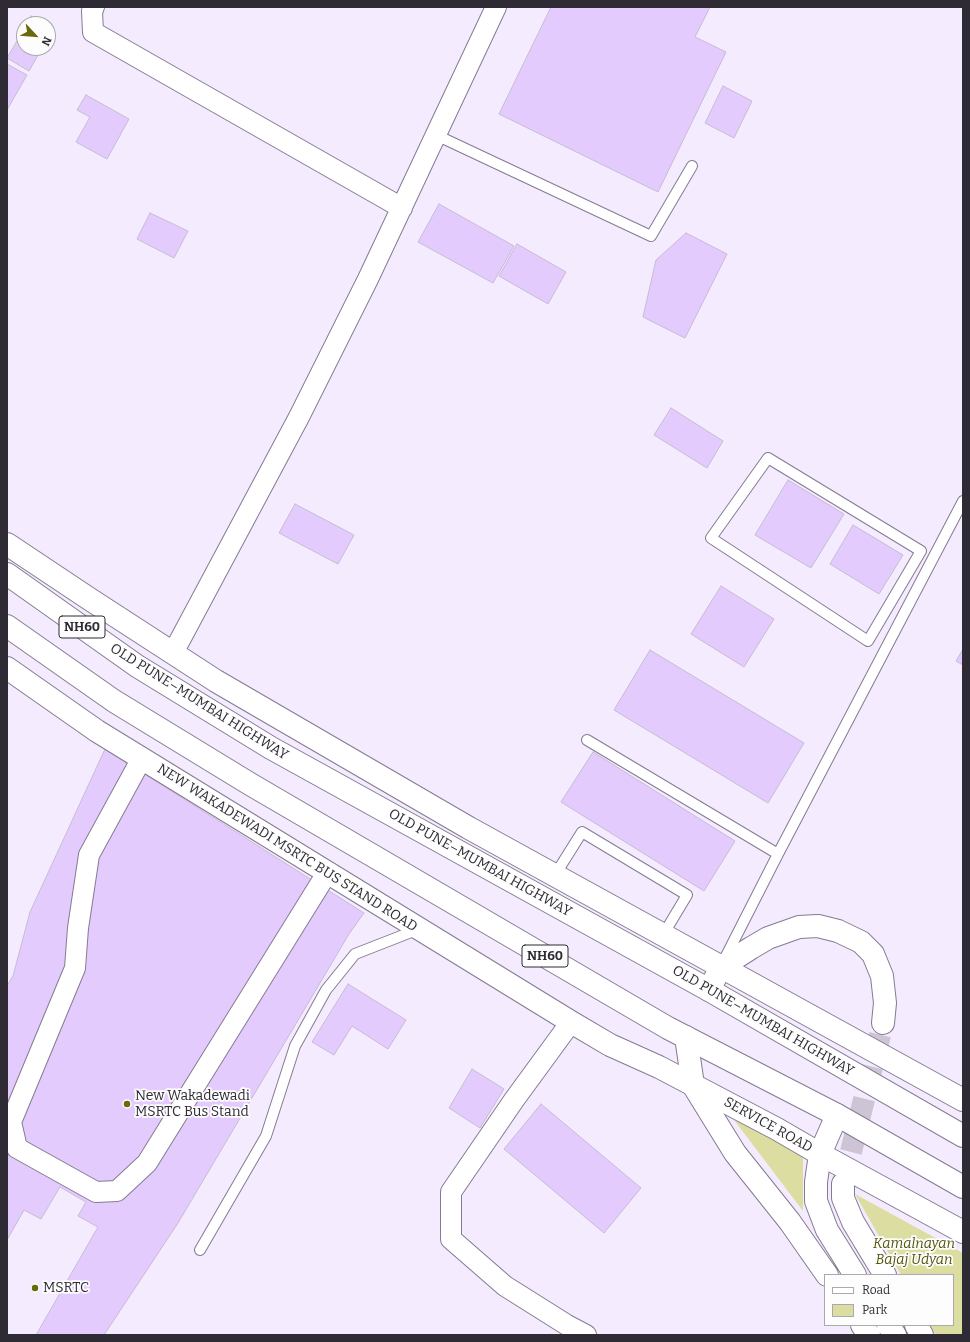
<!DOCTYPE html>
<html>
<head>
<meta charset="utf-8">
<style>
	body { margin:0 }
	#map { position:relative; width:970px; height:1342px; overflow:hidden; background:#f4ebff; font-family:Bitter,serif }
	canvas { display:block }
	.frame { position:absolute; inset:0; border:8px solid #2f2b34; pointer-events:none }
	.legend { position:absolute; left:824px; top:1274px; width:130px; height:52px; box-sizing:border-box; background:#fdfdfd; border:1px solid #aba9ad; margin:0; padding:5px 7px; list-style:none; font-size:12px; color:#2f2b34 }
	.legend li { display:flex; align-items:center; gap:8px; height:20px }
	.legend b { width:20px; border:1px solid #aba9ad }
	.north { position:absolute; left:16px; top:16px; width:40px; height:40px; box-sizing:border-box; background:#fdfdfd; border:1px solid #aba9ad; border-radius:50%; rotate:116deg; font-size:11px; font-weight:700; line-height:16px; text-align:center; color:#2f2b34 }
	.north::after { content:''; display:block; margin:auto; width:14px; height:18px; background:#696a09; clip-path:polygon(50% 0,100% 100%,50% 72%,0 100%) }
</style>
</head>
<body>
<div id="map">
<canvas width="970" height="1342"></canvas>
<div class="frame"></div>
<ul class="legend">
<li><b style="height:5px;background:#fff"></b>Road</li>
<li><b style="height:11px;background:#dbdea0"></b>Park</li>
</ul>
<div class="north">N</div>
</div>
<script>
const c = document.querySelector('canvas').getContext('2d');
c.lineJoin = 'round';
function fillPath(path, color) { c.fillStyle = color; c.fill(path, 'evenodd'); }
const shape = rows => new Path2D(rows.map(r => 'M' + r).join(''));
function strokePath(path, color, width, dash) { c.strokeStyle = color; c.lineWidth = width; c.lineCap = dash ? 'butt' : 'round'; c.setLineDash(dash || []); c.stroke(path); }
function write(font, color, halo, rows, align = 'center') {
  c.font = font + ' Bitter,serif'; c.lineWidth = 3.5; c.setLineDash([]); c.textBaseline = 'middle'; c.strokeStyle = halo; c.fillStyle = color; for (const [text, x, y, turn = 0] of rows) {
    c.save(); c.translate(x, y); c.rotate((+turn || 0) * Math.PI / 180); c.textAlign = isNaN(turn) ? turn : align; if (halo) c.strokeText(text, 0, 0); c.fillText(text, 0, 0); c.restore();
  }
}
fillPath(shape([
	[728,1112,803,1154,803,1211],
	[855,1194,963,1253,963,1335,936,1335,930,1325,953,1325,953,1275,901,1275]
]), '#dbdea0');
const building = shape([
	[551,7,710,7,695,37,726,52,658,192,499,114,551,7],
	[31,16,46,24,27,24,31,16],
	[24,29,24,48,42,48,29,71,7,58,24,29],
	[7,64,27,75,7,110,7,64],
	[723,86,752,101,734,138,705,123,723,86],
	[86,95,129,119,107,159,76,142,90,117,77,110,86,95],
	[439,204,514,246,493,283,418,242,439,204],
	[150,213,188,231,174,258,137,239,150,213],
	[686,233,727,254,685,338,643,317,656,260,686,233],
	[517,244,566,272,548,304,499,276,517,244],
	[671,408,723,441,707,468,654,435,671,408],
	[788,480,844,514,811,568,755,535,788,480],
	[295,504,354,535,338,564,279,533,295,504],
	[853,525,903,555,879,594,830,564,853,525],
	[721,586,774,619,744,667,691,634,721,586],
	[963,649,963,665,956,661,963,649],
	[650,650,804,743,768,803,614,710,650,650],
	[105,749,364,913,349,934,178,1223,104,1335,7,1335,7,986,13,976,30,912,105,749],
	[593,752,735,841,704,891,561,802,593,752],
	[348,984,406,1020,388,1049,352,1026,334,1055,312,1042,348,984],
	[472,1069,504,1089,480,1128,449,1108,472,1069],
	[541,1104,641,1188,604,1233,504,1149,541,1104],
	[60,1187,86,1202,78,1216,98,1227,36,1335,7,1335,7,1240,24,1210,41,1219,60,1187]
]);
fillPath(building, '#e3ccfd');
strokePath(building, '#c6bbd3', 1);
strokePath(shape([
	[843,1184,883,1023]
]), '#cdc5d6', 22, [22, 11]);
const service = shape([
	[436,135,651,236,692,166],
	[768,458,921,551,868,641,711,538,768,458],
	[587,740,778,854],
	[555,875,582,832,687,895,663,935],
	[724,960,778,854,963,501],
	[200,1250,266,1136,295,1046,326,990,355,954,419,929]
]);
const minor = shape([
	[94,7,92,11,93,32,402,208],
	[173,653,299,417,368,279,496,7],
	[142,758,89,855,78,928,75,968,11,1122,17,1148,96,1192,117,1191,147,1163,327,873],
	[571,1022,514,1100,451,1192,451,1239,505,1286,567,1325,586,1335]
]);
const tertiary = shape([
	[7,544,88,598,216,681,469,828,963,1100],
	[7,668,97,731,571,1022,610,1045,659,1067,777,1129,820,1154,963,1232]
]);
const secondary = shape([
	[709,990,721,967,751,948,768,938,799,927,818,926,838,931,861,942,873,954,882,976,885,1003,883,1023],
	[686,1037,693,1085,735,1153,790,1222,827,1275],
	[837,1115,820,1154,816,1182,816,1201,827,1230,855,1275],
	[843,1184,843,1198,853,1222,885,1275],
	[862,1325,869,1335],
	[888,1325,895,1335],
	[916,1325,922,1335]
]);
const trunk = shape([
	[7,574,137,666,271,748,709,990,963,1136],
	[7,626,114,701,250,784,668,1028,837,1115,963,1187]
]);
strokePath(service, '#857b91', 12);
strokePath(minor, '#857b91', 22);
strokePath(tertiary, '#857b91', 24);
strokePath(secondary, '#857b91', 24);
strokePath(trunk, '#857b91', 24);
strokePath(service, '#fff', 10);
strokePath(minor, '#fff', 20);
strokePath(tertiary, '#fff', 22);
strokePath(secondary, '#fff', 22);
strokePath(trunk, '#fff', 22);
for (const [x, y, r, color] of [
	[127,1104,4,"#696a09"],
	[35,1288,4,"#696a09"]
]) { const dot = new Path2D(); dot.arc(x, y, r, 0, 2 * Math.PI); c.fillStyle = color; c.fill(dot); strokePath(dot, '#fdfdfd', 1.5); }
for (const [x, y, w] of [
	[82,627,46],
	[545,956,46]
]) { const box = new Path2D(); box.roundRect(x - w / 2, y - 11, w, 22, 3); c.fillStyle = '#fdfdfd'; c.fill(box); strokePath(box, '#2f2b34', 1); }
write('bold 13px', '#2f2b34', null, [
	["NH60",82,627],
	["NH60",545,956]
]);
write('14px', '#2f2b34', '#fdfdfd', [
	["OLD PUNE–MUMBAI HIGHWAY",199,702,32],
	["NEW WAKADEWADI MSRTC BUS STAND ROAD",287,848,32],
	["OLD PUNE–MUMBAI HIGHWAY",480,863,29],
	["OLD PUNE–MUMBAI HIGHWAY",763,1021,30],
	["SERVICE ROAD",768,1125,29]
]);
write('14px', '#2f2b34', '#fdfdfd', [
	["New Wakadewadi",135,1096],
	["MSRTC Bus Stand",135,1112],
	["MSRTC",43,1288]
], 'left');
write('italic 14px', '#555610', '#fdfdfd', [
	["Kamalnayan",914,1244],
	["Bajaj Udyan",914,1260]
]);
</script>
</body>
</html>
